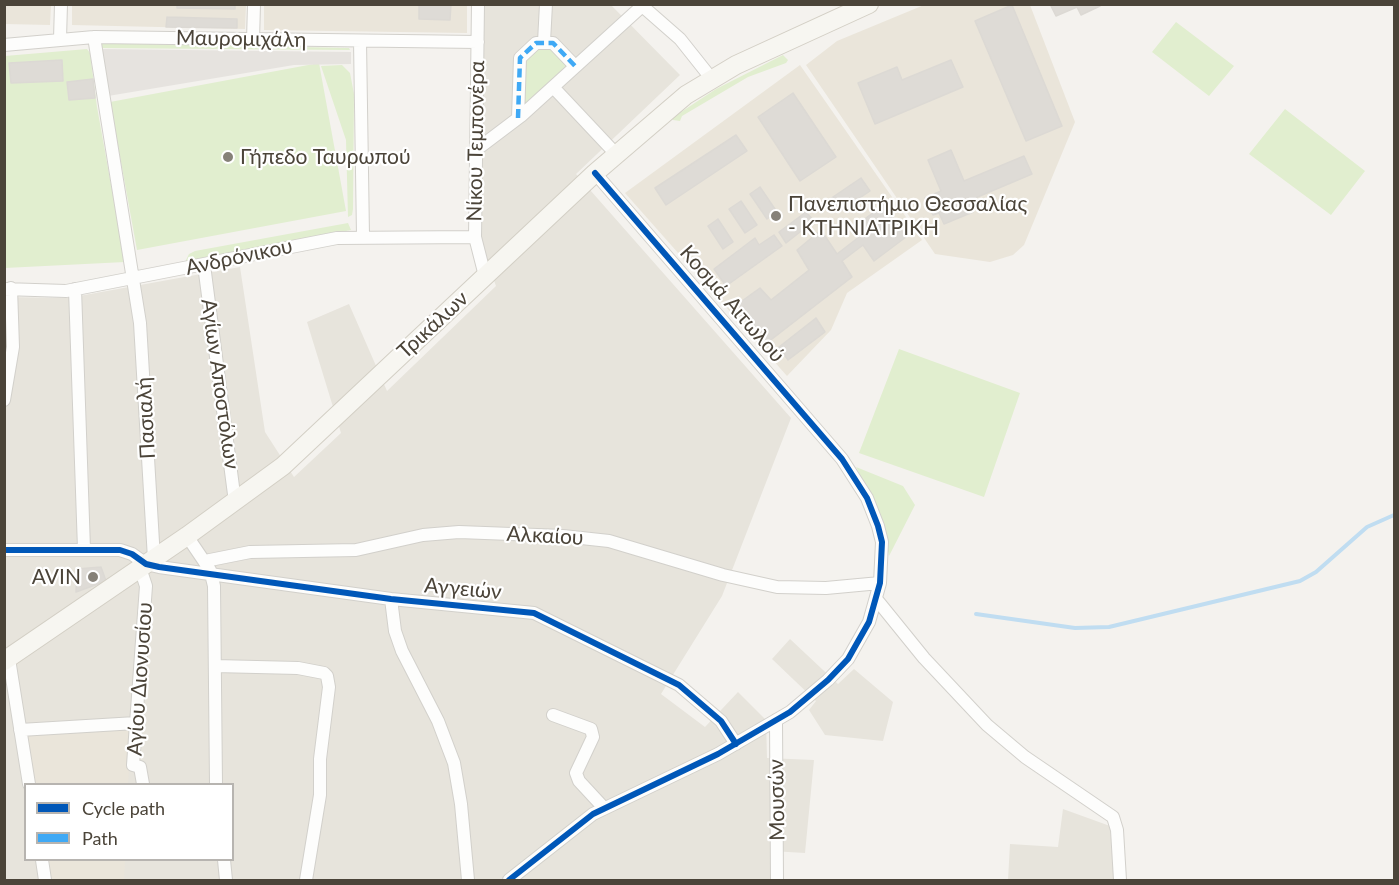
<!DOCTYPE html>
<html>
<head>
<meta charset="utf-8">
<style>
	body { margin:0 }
	#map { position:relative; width:1399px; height:885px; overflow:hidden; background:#f4f2ee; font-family:Lato,sans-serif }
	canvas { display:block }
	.frame { position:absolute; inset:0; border:6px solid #4b4439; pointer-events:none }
	.legend { position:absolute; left:24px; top:783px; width:210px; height:78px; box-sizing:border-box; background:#fff; border:2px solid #b7b4b0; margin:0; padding:8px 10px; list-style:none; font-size:18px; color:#4b4439 }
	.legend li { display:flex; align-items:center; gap:12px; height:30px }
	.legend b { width:30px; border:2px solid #b7b4b0 }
</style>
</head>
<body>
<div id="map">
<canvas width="1399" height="885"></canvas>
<div class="frame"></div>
<ul class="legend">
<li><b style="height:8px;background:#0057b8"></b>Cycle path</li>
<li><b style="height:8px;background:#3fa9f5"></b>Path</li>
</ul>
</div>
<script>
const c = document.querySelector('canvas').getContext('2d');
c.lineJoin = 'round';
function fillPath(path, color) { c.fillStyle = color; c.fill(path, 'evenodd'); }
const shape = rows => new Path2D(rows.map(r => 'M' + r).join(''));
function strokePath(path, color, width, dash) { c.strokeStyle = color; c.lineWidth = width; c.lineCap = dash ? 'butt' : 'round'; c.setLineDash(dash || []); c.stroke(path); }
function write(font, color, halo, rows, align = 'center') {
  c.font = font + ' Lato,sans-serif'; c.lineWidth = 4.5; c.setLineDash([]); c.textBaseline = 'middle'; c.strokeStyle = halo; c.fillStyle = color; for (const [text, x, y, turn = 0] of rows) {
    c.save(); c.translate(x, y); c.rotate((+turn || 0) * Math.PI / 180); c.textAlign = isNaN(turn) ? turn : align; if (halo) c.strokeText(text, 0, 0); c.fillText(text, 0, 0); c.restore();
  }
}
fillPath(shape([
	[484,5,611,5,680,75,576,174,791,418,722,596,661,694,705,727,738,692,766,720,767,758,814,760,805,853,771,851,772,880,5,880,5,297,68,298,240,267,265,432,294,477,341,433,307,322,349,304,387,391,496,286,480,241],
	[26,784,232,784,232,860,26,860],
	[790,639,838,684,854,669,893,702,883,741,825,735,809,710,816,701,772,659],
	[1063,809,1110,826,1114,880,1008,880,1010,844,1058,847]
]), '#e7e4dc');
fillPath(shape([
	[5,4,51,5,50,25,5,24],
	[72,5,246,5,245,29,72,25],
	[264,5,467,5,467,33,264,30],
	[924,5,1030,5,1075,122,1024,245,1013,255,990,262,935,254,806,65,837,41],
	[800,65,922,240,847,293,831,330,787,376,625,193],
	[132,730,128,784,35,784,28,736],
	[48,860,125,860,124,880,51,880]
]), '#eae5da');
fillPath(shape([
	[1176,22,1234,66,1209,96,1152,52],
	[99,43,349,48,350,50,100,48],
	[537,45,551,45,573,68,520,116,522,59],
	[87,49,90,53,97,107,125,262,5,268,5,56],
	[783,55,788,60,786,63,748,77,682,116,680,121,673,120,672,118,716,89],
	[319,63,346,211,137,250,110,102],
	[342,65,350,73,354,94,353,209,352,215,348,217,346,140,321,66],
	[1285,109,1365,171,1331,215,1249,154],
	[348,223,351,230,187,263,186,260,189,254,195,251],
	[899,349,1020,393,984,497,859,453],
	[856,467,903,486,915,505,889,556,880,513]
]), '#e1eecf');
fillPath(shape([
	[100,49,351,52,351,64,294,65,108,96]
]), '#e6e3df');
strokePath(shape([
	[976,614,1075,628,1109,627,1300,581,1316,572,1367,527,1394,515]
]), '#c0ddf1', 4);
const building = shape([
	[177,4,235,4,235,9,177,8,177,4],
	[419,4,451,4,450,20,419,19,419,4],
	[1050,4,1099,4,1100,6,1081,15,1077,7,1056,16,1050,4],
	[1012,5,1062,126,1026,141,975,21,1012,5],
	[167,17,237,19,237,28,166,27,167,17],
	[62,60,63,81,11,83,9,63,62,60],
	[951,60,963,87,875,124,858,83,897,67,902,80,951,60],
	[93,79,95,98,69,100,67,82,93,79],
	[793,93,836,157,800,181,758,117,793,93],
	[736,135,747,151,666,205,655,188,736,135],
	[951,150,964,181,1024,156,1032,174,968,201,973,212,944,224,939,213,933,215,925,198,941,191,928,160,951,150],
	[861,178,870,191,839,212,830,199,861,178],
	[760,187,777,212,767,219,750,194,760,187],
	[741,201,757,225,745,233,729,209,741,201],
	[884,205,906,237,874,261,863,245,842,261,852,277,763,346,735,306,760,288,771,300,809,270,797,250,821,230,837,254,859,237,852,228,884,205],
	[806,212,814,221,786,243,779,232,806,212],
	[718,219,733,242,723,249,708,226,718,219],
	[774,235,782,246,726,286,714,269,755,238,759,245,774,235],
	[816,318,825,332,788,360,779,347,816,318],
	[101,567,106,581,76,592,77,569,101,567]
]);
fillPath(building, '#dedbd6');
strokePath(building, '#dcd9d4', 1.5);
const street = shape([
	[478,4,475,237,485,276],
	[640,4,680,39,711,78],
	[94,37,140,323,154,559],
	[60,39,61,4],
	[253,40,254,4],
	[360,41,363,236],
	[544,42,546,4],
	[4,45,94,37,478,42],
	[553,87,616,154],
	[518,118,520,58,536,43,553,43,575,66],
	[476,150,521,116,641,7],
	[204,265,235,502],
	[4,289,66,291,337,238,475,237],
	[75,289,84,549],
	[4,400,13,347,11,288],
	[187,536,210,570,214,586,216,784],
	[4,550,120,550,132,554,146,564,159,567,391,599,534,613,679,685,721,721,736,744],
	[205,561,250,552,356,550,423,535,459,532,563,536,609,541,723,575,777,587,826,588,880,583],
	[140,568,146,586,133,765,140,767,143,784],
	[391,599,395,631,402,651,438,721,454,763,461,804,468,880],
	[877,600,924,658,987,725,1025,757,1113,817,1117,830,1120,880],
	[9,659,29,784],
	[215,666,298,668,324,673,327,676,329,687,320,759,320,795,306,880],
	[553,715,591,729,593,737,576,773,579,781,604,808],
	[776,720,777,880],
	[20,730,136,723],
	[42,860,45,880],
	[224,860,226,880],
	[509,880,593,814,718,754,790,712,828,680,848,659,869,622,880,583,882,542,878,526,867,498,842,459,595,173]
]);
const secondary = shape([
	[4,661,187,536,283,466,595,173,686,95,736,65,869,4]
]);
strokePath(street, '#d2d0cb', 14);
strokePath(secondary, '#d3cfc5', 20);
strokePath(street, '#fdfdfc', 12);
strokePath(secondary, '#f7f6f1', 18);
strokePath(shape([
	[518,118,520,58,536,43,553,43,575,66]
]), '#3fa9f5', 4.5, [9, 4.5]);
strokePath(shape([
	[4,550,120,550,132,554,146,564,159,567,391,599,534,613,679,685,721,721,736,744],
	[509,880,593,814,718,754,790,712,828,680,848,659,869,622,880,583,882,542,878,526,867,498,842,459,595,173]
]), '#0057b8', 6);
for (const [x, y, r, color] of [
	[228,157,6,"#868178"],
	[776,216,6,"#868178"],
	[93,577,6,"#868178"]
]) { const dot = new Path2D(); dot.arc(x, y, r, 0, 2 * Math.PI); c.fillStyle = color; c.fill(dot); strokePath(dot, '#fff', 2); }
write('21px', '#4b4439', '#fff', [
	["Μαυρομιχάλη",241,39,1],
	["Νίκου Τεμπονέρα",476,141,-89],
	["Ανδρόνικου",239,257,-12],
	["Κοσμά Αιτωλού",732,304,49],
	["Τρικάλων",433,325,-43],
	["Αγίων Αποστόλων",220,384,82],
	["Πασιαλή",146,418,-93],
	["Αλκαίου",545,536,3],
	["Αγγειών",463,589,5],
	["Αγίου Διονυσίου",140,679,-86],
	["Μουσών",777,800,-91]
]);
write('21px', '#4b4439', '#fff', [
	["Γήπεδο Ταυρωπού",240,157],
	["Πανεπιστήμιο Θεσσαλίας",788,204],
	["- ΚΤΗΝΙΑΤΡΙΚΗ",788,228],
	["AVIN",81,577,"right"]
], 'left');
</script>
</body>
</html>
